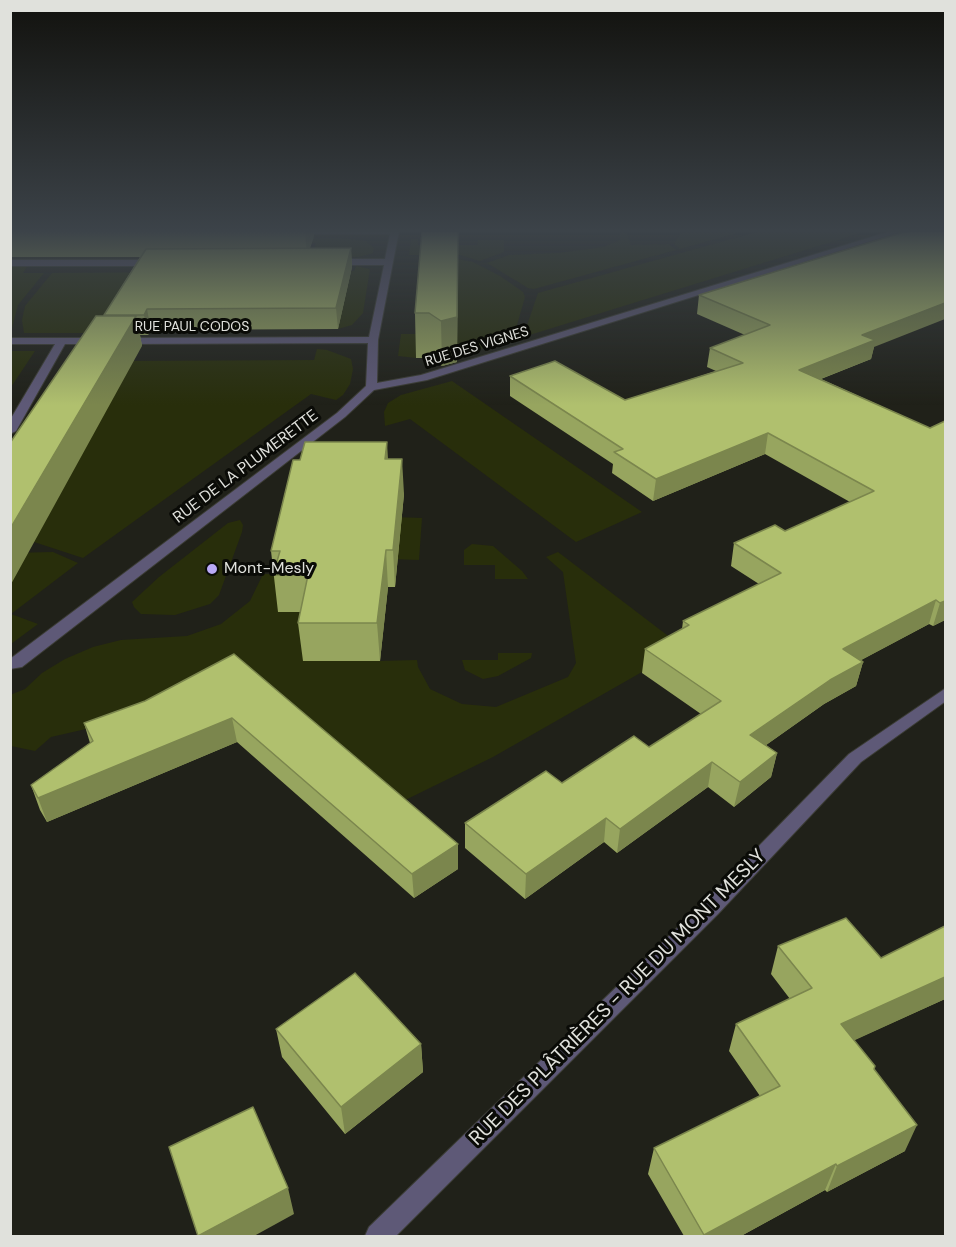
<!DOCTYPE html>
<html>
<head>
<meta charset="utf-8">
<style>
	body { margin:0 }
	#map { position:relative; width:956px; height:1247px; overflow:hidden; background:#202119; font-family:"DM Sans",sans-serif }
	canvas { display:block }
	.frame { position:absolute; inset:0; border:12px solid #e0e1dc; pointer-events:none }
</style>
</head>
<body>
<div id="map">
<canvas width="956" height="1247"></canvas>
<div class="frame"></div>
</div>
<script>
const c = document.querySelector('canvas').getContext('2d');
c.lineJoin = 'round';
function fillPath(path, color) { c.fillStyle = color; c.fill(path, 'evenodd'); }
const shape = rows => new Path2D(rows.map(r => 'M' + r).join(''));
function strokePath(path, color, width, dash) { c.strokeStyle = color; c.lineWidth = width; c.lineCap = dash ? 'butt' : 'round'; c.setLineDash(dash || []); c.stroke(path); }
function write(font, color, halo, rows, align = 'center') {
  c.font = font + ' "DM Sans",sans-serif'; c.lineWidth = 6; c.setLineDash([]); c.textBaseline = 'middle'; c.strokeStyle = halo; c.fillStyle = color; for (const [text, x, y, turn = 0] of rows) {
    c.save(); c.translate(x, y); c.rotate((+turn || 0) * Math.PI / 180); c.textAlign = isNaN(turn) ? turn : align; if (halo) c.strokeText(text, 0, 0); c.fillText(text, 0, 0); c.restore();
  }
}
fillPath(shape([
	[620,231,626,231,631,245,669,244,676,250,534,289,528,288,487,263,509,255,558,253,603,247,620,240],
	[678,231,745,231,680,249,674,244,680,234],
	[760,231,867,231,523,337,538,293],
	[340,238,366,241,374,248,373,253,359,257,312,258,316,243,49,244,54,239],
	[411,239,418,239,418,245,477,245,478,240,504,240,504,252,480,261,460,255,409,255],
	[458,259,473,262,500,276,523,292,525,297,513,339,457,356],
	[356,266,370,269,363,313,352,325,338,329,341,312,110,333,24,333,22,320,25,306,52,273,354,271],
	[11,267,27,267,23,273,44,273,18,305,11,332],
	[401,334,418,334,416,358,398,356],
	[317,349,327,350,351,359,353,369,350,384,343,395,336,400,311,394,83,558,34,542,131,361,314,360],
	[11,351,35,351,11,387,10,351],
	[452,381,642,512,576,542,410,419,385,426,384,412,388,403,401,395],
	[394,517,422,518,419,560,390,559],
	[240,520,243,525,242,532,219,595,210,604,175,615,141,614,134,607,132,602,159,577,228,523],
	[472,544,493,546,522,571,528,579,495,579,495,565,464,565,464,550],
	[53,552,78,563,11,614,11,553],
	[558,552,684,648,493,757,389,808,316,744,86,729,51,737,35,751,11,746,10,695,25,689,42,673,65,659,93,647,121,640,187,636,221,624,250,601,263,574,279,574,312,612,380,661,417,660,418,667,430,689,462,704,496,707,568,677,576,663,563,572,546,557],
	[11,614,38,624,11,644,10,614],
	[498,653,532,653,531,658,498,676,483,679,465,670,462,660,498,660]
]), '#282e0b');
const street = shape([
	[292,231,399,231,378,340,377,383,421,375,891,231,903,231,427,380,374,390,345,417,22,667,10,669,10,659,337,413,366,386,368,343,121,344,116,341,121,338,369,337,384,265,332,265,328,262,332,259,385,259,390,234,295,234,292,231],
	[10,260,155,260,159,263,155,266,10,266,10,260],
	[10,338,97,338,102,341,97,344,65,344,16,431,10,434,10,420,55,344,10,344,10,338],
	[946,688,946,701,861,762,718,914,396,1236,365,1236,369,1227,704,902,849,754,946,688]
]);
strokePath(street, '#3b3c34', 2);
fillPath(street, '#5e5977');
fillPath(shape([
	[10,231,313,231,314,236,310,248,351,248,352,267,338,329,151,330,148,335,140,335,142,346,105,316,104,315,140,257,10,257],
	[458,259,457,362,442,366,430,358,416,358,415,313],
	[699,295,874,347,871,359,821,379,930,428,945,620,933,626,929,624,861,660,863,662,856,686,824,704,766,745,777,753,771,777,734,807,708,787,617,853,604,842,525,899,465,848,465,823,649,747,701,714,642,673,645,649,682,629,683,621,759,584,731,566,734,543,785,531,850,502,765,454,653,501,612,473,613,464,510,396,510,376,625,400,716,371,707,367,710,348,745,335,697,314],
	[388,459,404,494,395,587,388,587,380,661,303,661,298,623,301,612,278,612,271,551],
	[234,654,458,844,458,869,414,898,237,742,47,822,40,810,31,785,90,743,84,723,145,701],
	[945,926,945,999,854,1040,874,1069,905,1151,827,1192,825,1190,741,1236,684,1236,648,1174,654,1148,760,1096,729,1051,736,1024,790,999,771,974,778,946,881,958],
	[276,1029,421,1044,423,1072,345,1134,282,1057]
]), '#97a55f');
fillPath(shape([
	[305,231,313,231,314,236,307,257],
	[458,231,457,362,442,366,441,321],
	[351,248,352,267,338,329,336,308],
	[945,303,945,319,874,347,871,359,795,389,799,370,862,335],
	[147,309,151,330,148,335,144,315],
	[136,316,142,346,10,586,10,529],
	[768,433,765,454,653,501,656,479],
	[387,442,389,476,385,459],
	[402,459,404,494,395,587,393,550],
	[386,550,388,587,380,661,377,623],
	[936,600,929,624,837,673,843,649],
	[945,601,945,620,933,626,940,603],
	[863,662,856,686,824,704,745,760,750,735,830,680],
	[232,718,237,742,47,822,38,798],
	[777,753,771,777,734,807,740,782],
	[712,762,708,787,617,853,620,829],
	[606,818,604,842,525,899,526,874],
	[458,844,458,869,414,898,412,874],
	[945,977,945,999,831,1051,841,1024],
	[421,1044,423,1072,345,1134,341,1107],
	[917,1125,905,1151,827,1192,837,1166],
	[836,1164,825,1190,741,1236,704,1236,704,1235],
	[288,1188,294,1214,254,1236,198,1236]
]), '#7b864d');
const building = shape([
	[422,231,458,231,457,317,441,321,429,313,415,313,422,231],
	[912,231,945,231,945,303,862,335,875,340,799,370,930,428,945,421,945,601,940,603,936,600,843,649,863,662,830,680,750,735,777,753,740,782,712,762,620,829,606,818,526,874,465,823,546,771,562,783,634,736,649,747,721,701,645,649,689,625,683,621,781,573,734,543,775,525,785,531,874,491,768,433,656,479,614,452,623,449,510,376,555,361,625,400,743,363,710,348,770,325,699,295,901,233,912,231],
	[351,248,336,308,147,309,144,315,104,315,146,249,351,248],
	[96,316,136,316,10,529,10,443,96,316],
	[305,442,387,442,385,459,402,459,393,550,386,550,377,623,298,623,308,575,273,575,280,551,271,551,293,460,300,460,305,442],
	[234,654,458,844,412,874,232,718,38,798,31,785,93,741,84,723,145,701,234,654],
	[846,918,881,958,945,926,945,977,841,1024,875,1066,874,1069,917,1125,837,1166,836,1164,704,1235,654,1148,780,1086,736,1024,812,988,778,946,846,918],
	[355,973,421,1044,341,1107,276,1029,355,973],
	[253,1107,288,1188,198,1236,169,1147,253,1107]
]);
fillPath(building, '#b0c06e');
strokePath(building, '#7b864d', 1.5);
const sky = c.createLinearGradient(0, 0, 0, 405);
sky.addColorStop(0, '#12120e');
sky.addColorStop(0.57, '#3c4349');
sky.addColorStop(1, '#3c434900');
c.fillStyle = sky;
c.fillRect(0, 0, 956, 405);
for (const [x, y, r, color] of [
	[212,569,6,"#baaaf7"]
]) { const dot = new Path2D(); dot.arc(x, y, r, 0, 2 * Math.PI); c.fillStyle = color; c.fill(dot); strokePath(dot, '#0a0b07', 2); }
write('14px', '#e0e1dc', '#0a0b07', [
	["RUE PAUL CODOS",192,327],
	["RUE DES VIGNES",477,347,-17]
]);
write('16px', '#e0e1dc', '#0a0b07', [
	["RUE DE LA PLUMERETTE",246,467,-37]
]);
write('16px', '#e0e1dc', '#0a0b07', [
	["Mont-Mesly",224,569]
], 'left');
write('20px', '#e0e1dc', '#0a0b07', [
	["RUE DES PLÂTRIÈRES - RUE DU MONT MESLY",618,998,-45]
]);
</script>
</body>
</html>
